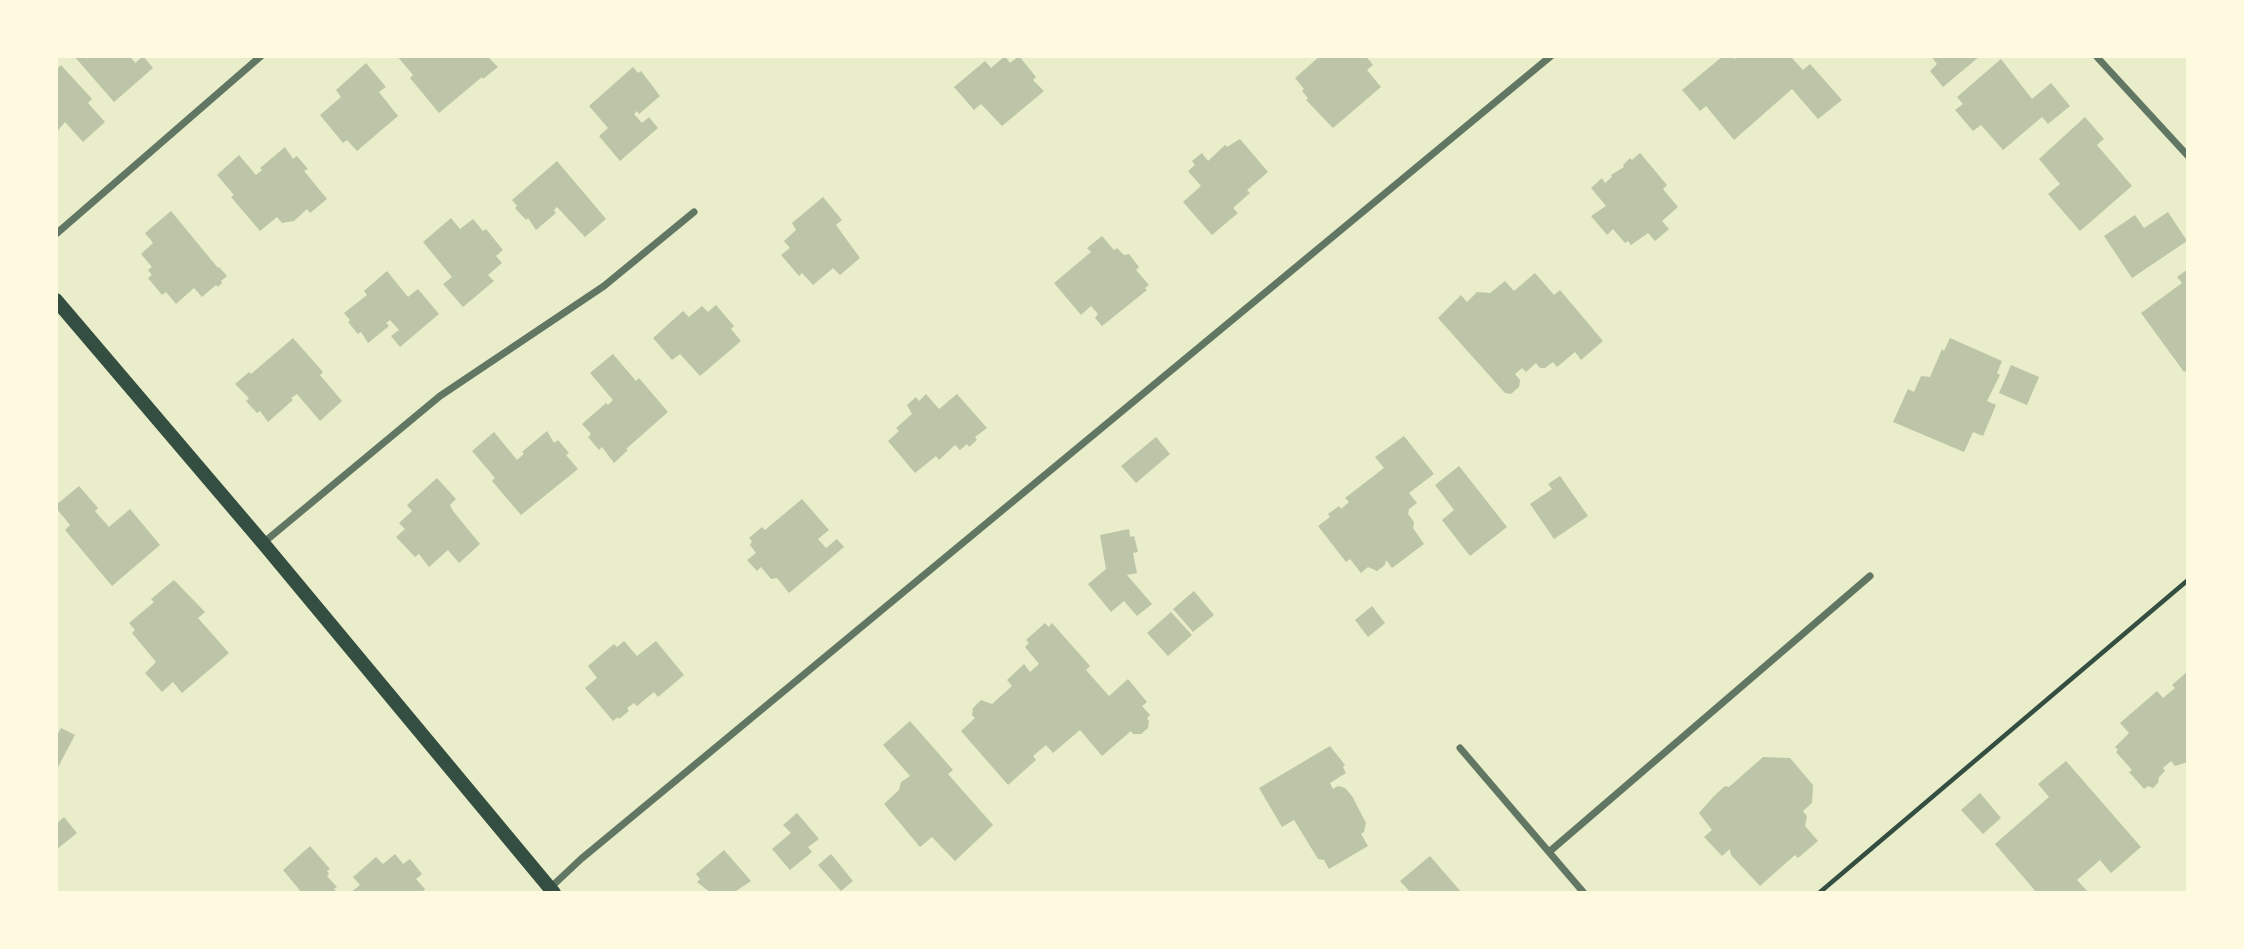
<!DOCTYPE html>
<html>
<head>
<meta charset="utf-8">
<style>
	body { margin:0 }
	#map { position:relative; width:2244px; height:949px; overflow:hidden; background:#e9edc9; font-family:"DejaVu Sans",sans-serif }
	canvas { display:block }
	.frame { position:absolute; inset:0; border:58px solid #fefae0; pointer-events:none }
</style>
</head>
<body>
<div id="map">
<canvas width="2244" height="949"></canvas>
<div class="frame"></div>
</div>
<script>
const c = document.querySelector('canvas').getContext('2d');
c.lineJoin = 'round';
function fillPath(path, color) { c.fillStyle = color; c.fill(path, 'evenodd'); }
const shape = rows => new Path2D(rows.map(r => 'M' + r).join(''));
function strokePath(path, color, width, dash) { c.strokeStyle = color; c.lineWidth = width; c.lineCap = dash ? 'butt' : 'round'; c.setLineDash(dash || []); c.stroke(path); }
fillPath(shape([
	[74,56,130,56,135,63,143,56,153,68,114,102],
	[397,56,487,56,498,67,483,79,482,77,439,113,410,78,413,75],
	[1005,56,1010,63,1019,56,1036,77,1033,80,1044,91,1002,126,981,104,974,110,954,87,985,61,991,68],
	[1320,56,1366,56,1373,65,1367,70,1381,87,1333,128,1306,100,1308,98,1302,91,1304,89,1295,78],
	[1723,56,1732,56,1735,59,1739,56,1790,56,1803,70,1810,64,1842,100,1818,119,1792,89,1734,140,1706,106,1700,111,1682,90],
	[1931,56,1980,56,1943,87,1930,71,1937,64],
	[2001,59,2032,99,2051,83,2070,106,2048,124,2042,117,2003,150,1981,125,1973,131,1955,110,1963,104,1957,97],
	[366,63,386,87,379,92,398,116,357,151,347,140,343,143,320,115,341,97,336,90],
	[61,65,92,99,88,103,105,122,83,142,65,122,56,133,56,70],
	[633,67,638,73,641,71,660,96,639,114,637,111,634,114,642,123,649,117,658,128,620,161,599,136,608,128,589,106],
	[2085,117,2104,139,2097,145,2132,186,2080,231,2048,194,2060,184,2039,159],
	[1240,139,1268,172,1247,190,1250,193,1233,208,1238,213,1212,235,1183,202,1201,186,1188,171,1195,165,1192,161,1202,153,1208,161,1225,145,1227,147],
	[285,147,293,159,297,156,308,169,304,171,327,199,310,213,307,209,294,221,282,223,277,217,260,231,231,197,234,195,217,175,239,155,256,175,262,170,260,168],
	[1640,153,1667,185,1663,189,1678,207,1662,221,1669,229,1655,241,1648,233,1631,245,1628,241,1625,243,1613,229,1607,235,1591,216,1606,206,1591,188,1602,178,1605,183,1612,177,1611,175,1624,167,1623,165,1630,158,1632,160],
	[557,161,606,219,585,237,557,207,554,210,556,213,536,230,528,218,526,220,515,208,517,206,512,200],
	[823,197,842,220,836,225,860,258,840,275,833,268,813,285,802,273,799,276,781,255,790,248,784,241,796,230,792,223],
	[171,211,218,268,219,267,227,276,221,281,222,283,218,287,216,285,202,297,194,288,176,304,166,292,162,295,148,278,152,275,148,270,152,267,141,254,153,243,145,233],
	[2168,212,2187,241,2132,278,2104,236,2135,215,2144,228],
	[451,218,460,229,473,219,483,231,486,229,503,250,496,256,502,263,488,275,494,281,463,307,443,284,452,277,423,242],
	[1102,236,1114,250,1117,248,1124,255,1129,254,1139,267,1136,270,1149,285,1145,288,1147,290,1102,326,1095,318,1098,314,1091,306,1081,315,1054,283,1091,252,1087,248],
	[2188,269,2188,369,2184,372,2141,313,2182,283,2177,277],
	[387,271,408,297,418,289,439,314,400,347,391,336,399,330,390,320,386,323,389,326,368,343,361,332,358,334,348,322,350,320,344,313,367,295,364,291],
	[1535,273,1554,295,1560,290,1603,341,1581,360,1575,352,1557,367,1553,362,1545,368,1540,368,1536,363,1526,372,1522,368,1515,374,1520,380,1519,387,1511,394,1505,393,1438,318,1461,295,1467,302,1477,292,1490,293,1505,281,1514,291],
	[716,305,734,326,731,329,741,341,700,376,680,354,672,360,653,338,683,311,689,317,702,306,708,312],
	[293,338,323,372,320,375,342,401,320,421,297,394,291,398,293,400,268,422,260,411,257,413,246,401,249,398,235,384,249,372,251,374],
	[1950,338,2002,361,1997,373,2000,375,1987,401,1996,405,1983,436,1973,432,1964,452,1893,422,1908,389,1914,392,1921,376,1930,377,1942,349,1944,351],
	[613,354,636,381,639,378,668,412,626,449,628,450,614,463,602,447,599,450,588,437,591,434,582,424,606,403,608,405,613,400,590,373],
	[2011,365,2039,377,2027,405,1999,393],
	[926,394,939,409,957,394,987,428,975,437,977,440,969,447,967,444,960,450,955,445,939,460,936,456,915,473,888,441,899,431,896,428,912,414,907,405,916,397,919,401],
	[547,431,554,443,558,440,569,453,566,455,578,469,521,515,492,481,495,478,472,451,494,432,517,460,524,454,522,452],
	[1404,436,1434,474,1409,493,1417,503,1409,509,1408,514,1414,522,1413,528,1424,544,1392,568,1386,560,1385,565,1377,571,1368,567,1361,573,1350,559,1346,562,1318,526,1330,517,1328,514,1339,506,1341,509,1349,502,1345,498,1384,468,1375,457],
	[1156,437,1170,454,1136,483,1121,466],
	[1459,466,1507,527,1470,556,1442,520,1454,510,1435,485],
	[1560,476,1588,516,1554,539,1530,504,1552,489,1548,484],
	[437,478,456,499,450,505,453,511,480,544,459,563,448,550,429,567,419,554,415,557,396,537,405,529,399,523,412,511,407,505],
	[79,486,98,508,95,511,109,527,130,509,160,545,112,586,65,530,70,525,56,508,56,505],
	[802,499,829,530,818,539,826,548,837,539,844,547,789,593,777,578,771,579,761,567,757,571,747,560,756,553,750,545,752,541,749,538,762,527,765,530],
	[1129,529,1130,537,1134,536,1138,552,1133,553,1137,573,1127,575,1152,604,1137,616,1124,601,1111,612,1088,584,1106,569,1100,535],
	[174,580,205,612,198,618,229,653,182,693,173,682,162,692,145,673,156,662,132,633,135,630,129,623,154,602,151,599],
	[1194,591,1214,615,1193,632,1173,609],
	[1372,606,1385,623,1368,637,1355,620],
	[1171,612,1192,635,1168,656,1147,633],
	[1045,623,1049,627,1052,623,1090,666,1086,670,1109,696,1128,679,1147,702,1142,706,1150,715,1147,718,1149,721,1148,728,1141,734,1133,734,1131,731,1102,756,1080,730,1053,753,1046,745,1033,756,1036,760,1008,785,961,731,975,718,972,715,973,708,981,700,992,704,1012,686,1007,680,1024,664,1030,672,1039,664,1025,647,1029,643,1026,640],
	[624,641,637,656,656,641,684,675,658,697,654,692,637,706,634,703,627,708,629,711,619,719,618,717,613,721,585,688,597,678,588,666,614,644,617,647],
	[2188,671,2188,762,2175,766,2171,761,2163,768,2165,771,2159,777,2158,783,2153,788,2148,786,2144,789,2129,772,2132,770,2116,752,2118,750,2115,747,2129,733,2120,723,2157,691,2163,698,2175,688,2172,685],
	[910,721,953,770,948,774,993,825,955,861,932,837,920,847,884,804,899,790,901,782,910,776,883,745],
	[61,728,75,735,56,771,56,737],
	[1330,746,1345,765,1343,767,1346,773,1330,783,1333,789,1338,786,1345,788,1352,796,1366,823,1364,832,1361,834,1368,846,1329,869,1324,860,1318,859,1294,820,1282,827,1259,788],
	[1763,757,1790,758,1813,785,1812,803,1803,811,1807,816,1805,826,1818,841,1798,858,1795,855,1760,886,1731,855,1730,849,1722,856,1704,837,1712,830,1699,813,1714,796,1725,786,1729,787],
	[2066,761,2141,847,2111,873,2100,860,2077,880,2089,893,2037,893,1995,844,2049,797,2038,784],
	[1980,793,2001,818,1983,834,1961,810],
	[797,813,819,839,808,847,812,852,790,870,772,849,791,833,783,825],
	[64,817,77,833,56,850,56,824],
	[310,846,330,869,327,871,329,874,327,876,337,887,334,889,338,893,302,893,283,870],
	[724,850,751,881,733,893,711,893,697,882,700,879,696,874],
	[395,854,403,864,410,859,422,874,416,879,425,889,421,893,350,893,360,885,353,877,376,857,383,864],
	[831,854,853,881,841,891,818,865],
	[1430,856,1462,893,1411,893,1400,881]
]), '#bcc5a7');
strokePath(shape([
	[1819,893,2188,580]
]), '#344e41', 4.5);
strokePath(shape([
	[2096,56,2188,156],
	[56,234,261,56],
	[263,543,440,396,604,286,694,212],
	[1460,748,1584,893],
	[1549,852,1870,576],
	[548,890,581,859,1551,56]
]), '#617663', 7);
strokePath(shape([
	[56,300,263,543,554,893]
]), '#344e41', 14);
</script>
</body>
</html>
